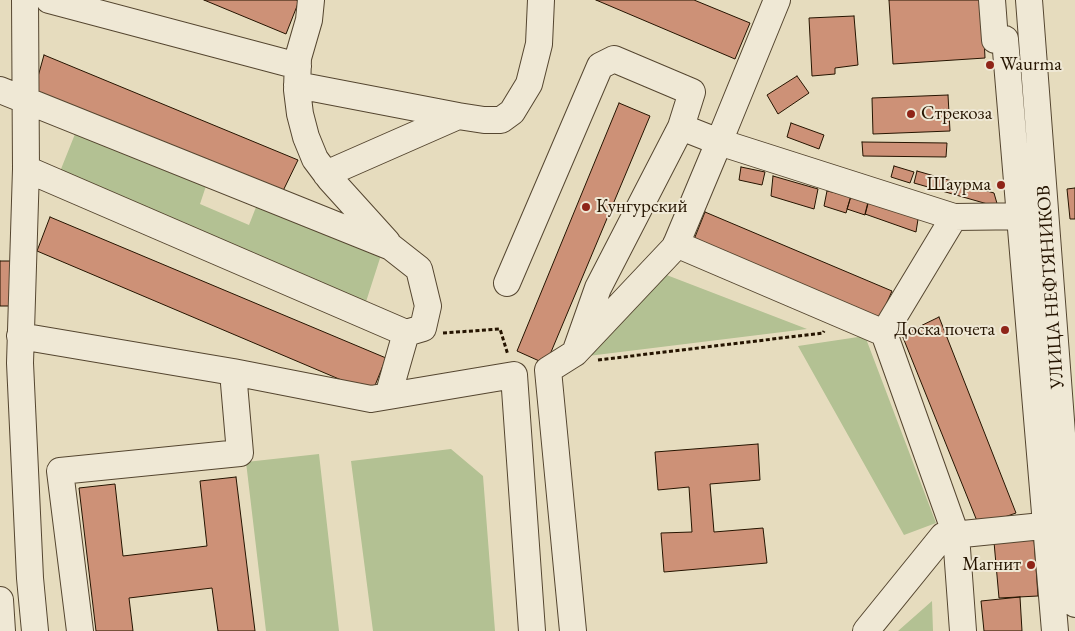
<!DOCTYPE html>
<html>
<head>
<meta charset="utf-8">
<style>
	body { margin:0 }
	canvas { display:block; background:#e6dcbe }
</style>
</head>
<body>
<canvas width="1075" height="631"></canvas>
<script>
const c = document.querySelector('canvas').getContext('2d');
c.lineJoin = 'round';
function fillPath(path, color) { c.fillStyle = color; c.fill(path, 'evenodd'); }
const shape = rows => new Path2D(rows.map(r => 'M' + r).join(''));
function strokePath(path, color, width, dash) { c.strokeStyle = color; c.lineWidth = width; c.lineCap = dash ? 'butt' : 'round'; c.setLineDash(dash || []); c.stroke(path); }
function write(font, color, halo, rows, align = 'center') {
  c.font = font + ' "EB Garamond",serif'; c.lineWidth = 4; c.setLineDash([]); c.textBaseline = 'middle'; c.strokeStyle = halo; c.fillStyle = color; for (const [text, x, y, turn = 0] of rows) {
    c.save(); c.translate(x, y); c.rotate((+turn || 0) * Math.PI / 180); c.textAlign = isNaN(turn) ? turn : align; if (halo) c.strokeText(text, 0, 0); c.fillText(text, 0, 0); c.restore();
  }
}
fillPath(shape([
	[77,129,207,183,200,204,249,225,258,202,382,252,364,308,57,179],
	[664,274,807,329,588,356],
	[865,336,936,523,904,535,798,346],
	[451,449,483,476,495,631,373,631,351,461],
	[319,454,339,631,266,631,246,462],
	[932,601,933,631,898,631]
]), '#b3c193');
const building = shape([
	[204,0,296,0,299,1,286,34,204,0],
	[596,0,694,0,750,23,735,59,596,0],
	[889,0,982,0,985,58,893,64,889,0],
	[854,16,858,65,835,68,835,74,812,76,809,18,854,16],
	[44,55,298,160,282,193,34,91,44,55],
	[797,76,809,93,778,114,767,95,797,76],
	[948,95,950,131,873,134,872,98,948,95],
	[619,103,650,116,546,364,517,351,619,103],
	[791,123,824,135,819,149,787,137,791,123],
	[862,142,947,143,946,157,863,156,862,142],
	[894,166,914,172,910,183,891,177,894,166],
	[741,167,765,172,762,185,739,180,741,167],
	[917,171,994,193,998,207,914,183,917,171],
	[773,176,818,189,814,209,771,196,773,176],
	[1075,188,1075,219,1070,219,1067,189,1075,188],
	[827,191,851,196,846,213,824,206,827,191],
	[851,196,869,200,865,215,847,209,851,196],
	[869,198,919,213,916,232,865,214,869,198],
	[705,212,892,291,876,327,691,247,705,212],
	[50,217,386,358,372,393,37,251,50,217],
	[0,261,17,261,17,306,0,306,0,261],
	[939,317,1016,513,979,526,902,335,939,317],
	[758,444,760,480,710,484,714,532,763,528,767,563,664,572,661,533,692,532,689,487,658,490,655,452,758,444],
	[236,477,255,631,218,631,212,588,129,598,133,631,96,631,79,488,115,484,123,556,207,546,200,481,236,477],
	[1034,539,1038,596,999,598,994,542,1034,539],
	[1020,597,1022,631,984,631,981,601,1020,597]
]);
fillPath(building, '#cd9177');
strokePath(building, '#251400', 1);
const minor = shape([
	[25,0,26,169,20,363,30,578,35,631],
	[49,0,298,66],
	[311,0,309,20,298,58,297,90,300,114,306,137,315,159,330,179,387,242],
	[777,0,719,142,954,217,1037,216],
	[992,0,995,40,1005,39,1055,631],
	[1029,0,1075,604],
	[297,85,458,116],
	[0,90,391,247,419,269,428,306,423,328,406,333,26,169],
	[326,174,458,116,484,120,501,120,512,112,529,84,539,44,541,0],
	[954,217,884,333,956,535,963,631],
	[676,244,884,333],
	[507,283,600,66,614,59,692,92,681,127],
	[20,336,233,372,240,453,60,471,80,631],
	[233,372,371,399,514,375,532,631],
	[388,396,406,333],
	[0,600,2,631],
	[573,631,548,370,575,353,675,247,719,142,681,127,598,288,575,353],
	[866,631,943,536,1062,524]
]);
strokePath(minor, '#554630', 28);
strokePath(shape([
	[443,333,500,329,508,355],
	[598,360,823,333,824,331]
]), '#251400', 3, [4, 2.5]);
strokePath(minor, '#efe8d5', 26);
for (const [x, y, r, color] of [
	[990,65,5,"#8f2418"],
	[911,114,5,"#8f2418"],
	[1001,185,5,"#8f2418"],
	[586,207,5,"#8f2418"],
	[1005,330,5,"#8f2418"],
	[1031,565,5,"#8f2418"]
]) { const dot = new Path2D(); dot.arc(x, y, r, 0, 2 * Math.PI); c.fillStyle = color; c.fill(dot); strokePath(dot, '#efe8d5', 2); }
write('19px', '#251400', '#efe8d5', [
	["Waurma",1000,65],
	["Стрекоза",921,114],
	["Шаурма",991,185,"right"],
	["Кунгурский",596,207],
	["Доска почета",995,330,"right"],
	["Магнит",1021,565,"right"]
], 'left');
write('19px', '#251400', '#efe8d5', [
	["УЛИЦА НЕФТЯНИКОВ",1051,287,-94]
]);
</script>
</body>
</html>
